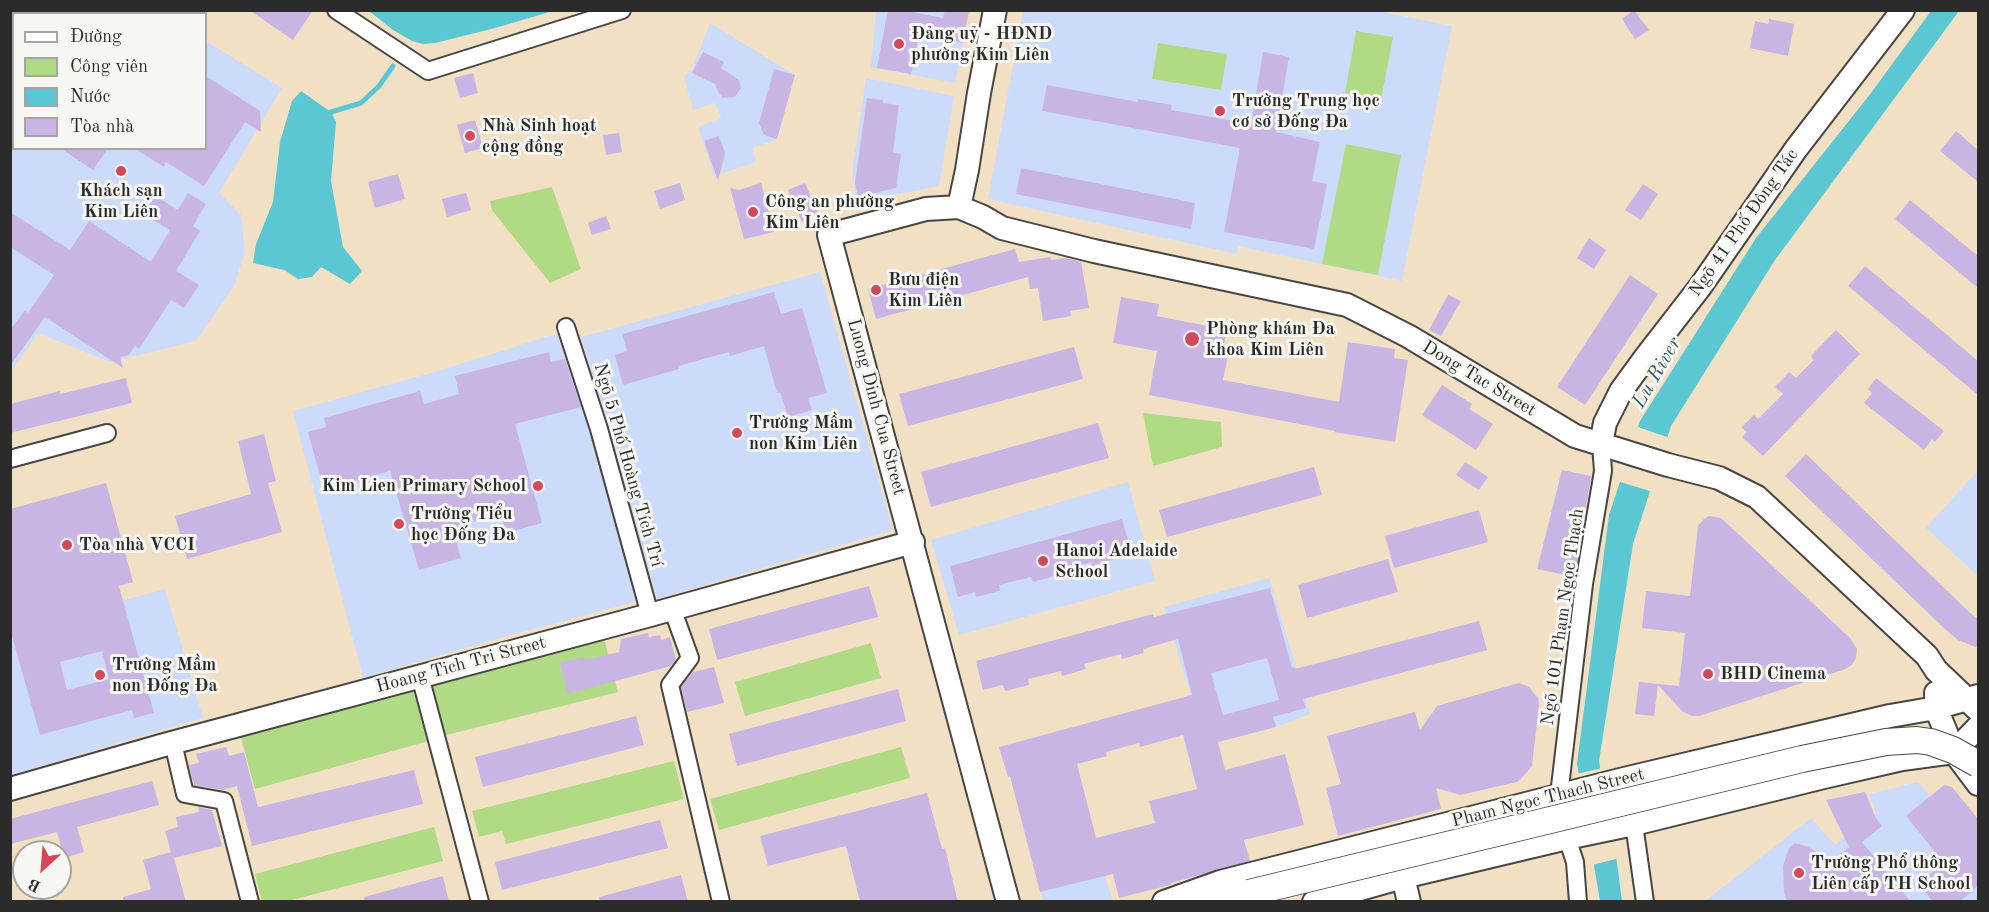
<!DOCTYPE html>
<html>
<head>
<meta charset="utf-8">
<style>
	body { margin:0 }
	#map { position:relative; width:1989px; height:912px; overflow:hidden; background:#f1e0c4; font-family:"Old Standard TT",serif }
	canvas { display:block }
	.frame { position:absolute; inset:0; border:12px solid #2b2b2b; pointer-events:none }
	.legend { position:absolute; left:12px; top:12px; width:195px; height:138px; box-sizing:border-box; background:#f6f6f2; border:2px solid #a5a5a2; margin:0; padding:8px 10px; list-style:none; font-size:18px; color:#2b2b2b }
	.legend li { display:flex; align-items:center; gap:12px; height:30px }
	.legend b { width:30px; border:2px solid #a5a5a2 }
	.north { position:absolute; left:12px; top:840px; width:60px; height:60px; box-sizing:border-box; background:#f6f6f2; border:2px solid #a5a5a2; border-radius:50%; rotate:206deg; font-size:16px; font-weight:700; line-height:24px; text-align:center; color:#2b2b2b }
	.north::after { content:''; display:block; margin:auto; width:21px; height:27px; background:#d1495b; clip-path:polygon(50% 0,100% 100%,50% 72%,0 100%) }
</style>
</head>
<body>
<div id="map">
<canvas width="1989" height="912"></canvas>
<div class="frame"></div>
<ul class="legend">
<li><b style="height:8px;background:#fff"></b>Đường</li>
<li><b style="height:16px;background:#b1da85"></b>Công viên</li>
<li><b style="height:16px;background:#5bc7d2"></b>Nước</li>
<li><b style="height:16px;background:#c9b5e4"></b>Tòa nhà</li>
</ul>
<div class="north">B</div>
</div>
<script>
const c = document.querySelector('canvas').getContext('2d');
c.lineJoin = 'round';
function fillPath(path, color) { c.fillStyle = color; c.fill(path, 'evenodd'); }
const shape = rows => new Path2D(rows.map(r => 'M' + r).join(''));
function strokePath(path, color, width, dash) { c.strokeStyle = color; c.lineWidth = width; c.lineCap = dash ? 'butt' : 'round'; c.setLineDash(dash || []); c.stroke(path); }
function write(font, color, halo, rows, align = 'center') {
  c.font = font + ' "Old Standard TT",serif'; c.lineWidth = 6; c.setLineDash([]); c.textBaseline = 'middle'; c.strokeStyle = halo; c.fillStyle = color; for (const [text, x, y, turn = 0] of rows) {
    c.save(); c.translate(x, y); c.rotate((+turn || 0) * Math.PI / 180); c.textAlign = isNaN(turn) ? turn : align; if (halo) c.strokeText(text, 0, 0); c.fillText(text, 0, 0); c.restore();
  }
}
fillPath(shape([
	[1372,10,1452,26,1402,281,1238,246,1237,254,988,199,1023,11],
	[11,11,30,11,34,13,14,14,14,148,206,148,206,41,282,88,219,193,241,215,245,252,234,286,196,341,110,362,38,333,11,371],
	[876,11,945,11,939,38,963,43,955,83,871,67],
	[710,23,795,75,777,139,753,148,756,162,714,176,698,127,721,118,715,103,693,110,684,77,692,70],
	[866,78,954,96,939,186,857,202,853,180,853,165],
	[820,272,893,530,657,599,581,337],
	[565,331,642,600,504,637,363,678,293,411,438,371],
	[1978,470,1978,576,1926,528],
	[1128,482,1155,581,959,635,931,540],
	[1269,578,1310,714,1276,727,1206,745,1164,607],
	[165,589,203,718,11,775,11,631],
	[1918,782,1956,829,1974,814,1978,820,1978,901,1704,902,1811,818,1835,845,1876,814,1869,794],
	[1017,800,1105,876,1113,901,1043,901]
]), '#cddbfa');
fillPath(shape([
	[1356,31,1393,37,1381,100,1345,93],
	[1158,43,1227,54,1221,90,1152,79],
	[1346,144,1401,155,1378,275,1322,264],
	[552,187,581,269,550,283,492,210,490,201],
	[1143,413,1221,422,1222,447,1153,466],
	[604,638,618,692,442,736,428,682],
	[871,643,881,678,745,716,735,682],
	[414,686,429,741,255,789,240,734],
	[901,747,910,778,719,830,710,799],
	[674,761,684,799,506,844,502,831,479,837,472,811],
	[434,827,443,861,288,901,262,901,255,874]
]), '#b1da85');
fillPath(shape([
	[369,11,553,11,495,28,435,43,423,44,412,41,393,30],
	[1931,11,1959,11,1775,260,1671,426,1633,544,1599,761,1617,863,1622,901,1600,901,1577,764,1609,515,1640,421,1756,238,1871,93],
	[301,91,331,112,336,122,331,181,343,247,362,271,350,284,321,267,312,277,298,279,284,270,253,263,256,244,273,202,280,142,292,101]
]), '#5bc7d2');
fillPath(shape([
	[1635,426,1670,438,1653,492,1617,481],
	[1603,768,1620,858,1592,865,1576,774]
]), '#f1e0c4');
strokePath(shape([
	[331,112,361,103,379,86,393,66]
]), '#5bc7d2', 5);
fillPath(shape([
	[249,10,313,10,293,40],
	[888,10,902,10,943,18,945,10,969,10,963,43,919,34,911,74,877,68],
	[1634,10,1649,30,1635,39,1622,19],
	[1769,19,1794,24,1788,56,1750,48,1755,21,1768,24],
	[703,52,724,62,721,68,739,80,741,88,735,97,723,98,718,92,715,84,692,73],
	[1263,52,1289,57,1276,132,1320,142,1312,181,1327,184,1314,249,1224,232,1240,148,1042,111,1047,85,1138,102,1138,99,1172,105,1171,110,1251,124],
	[774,69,795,75,777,139,764,135,759,123],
	[473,73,478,93,460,98,454,78],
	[206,76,260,111,261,132,245,122,204,186,166,162,164,167,134,148,206,148],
	[867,98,883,100,883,103,899,105,893,153,901,154,896,188,858,197,855,183],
	[475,120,483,148,465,153,457,125],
	[1956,131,1978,150,1978,182,1940,151],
	[619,133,622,152,606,155,603,135],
	[719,136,725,153,718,181,704,141],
	[60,148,108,148,93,170],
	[1021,168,1195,203,1191,229,1016,194],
	[398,174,405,199,375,208,368,182],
	[680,183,685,200,660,209,654,191],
	[761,183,774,232,744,239,730,188,739,190],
	[805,183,819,215,802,222,788,190],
	[1643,184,1658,194,1641,220,1625,210],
	[188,193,206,204,193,226,200,231,176,271,199,285,184,308,171,300,139,349,135,346,129,355,120,357,123,368,45,317,10,366,10,330,25,310,28,313,54,275,10,247,10,212,70,250,89,221,151,262,170,230,144,215,155,196,178,210],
	[466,193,471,210,447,217,442,199],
	[1910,200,1978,256,1978,288,1895,219],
	[606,216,611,229,592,235,588,223],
	[1589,238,1606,250,1594,269,1577,258],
	[1015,249,1019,262,1050,257,1051,260,1067,258,1081,262,1089,308,1070,311,1071,316,1043,321,1038,288,1030,289,1028,277,876,319,868,289],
	[1865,266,1978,361,1978,395,1848,286],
	[1630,275,1658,294,1585,405,1557,387],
	[774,292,781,314,802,308,827,393,808,398,812,410,788,417,780,392,777,393,764,346,730,356,729,352,678,366,679,369,623,385,615,355,627,351,622,334],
	[1448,295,1461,301,1441,336,1429,330],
	[1121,297,1159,304,1157,316,1227,330,1223,349,1229,350,1223,380,1339,402,1348,342,1395,349,1394,358,1408,360,1395,442,1334,432,1335,431,1149,395,1157,351,1113,343],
	[1836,330,1860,354,1763,456,1742,437,1747,432,1741,428,1754,415,1758,419,1783,394,1775,387,1789,372,1796,378,1814,360,1811,356],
	[1074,347,1083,379,908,426,899,394],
	[549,352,551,362,565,359,581,407,515,424,542,523,506,533,501,514,469,523,471,530,454,534,461,558,419,570,390,471,324,490,308,432,326,427,324,418,420,391,424,404,459,394,455,376],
	[126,378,132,403,10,433,10,404,60,391,60,394],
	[1876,378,1944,431,1935,442,1932,439,1924,450,1864,403,1872,393,1868,389],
	[1442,385,1472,404,1469,409,1493,424,1476,450,1422,415],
	[1098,423,1109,458,931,507,921,472],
	[264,434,276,481,268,483,282,532,187,559,175,516,251,494,238,441],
	[1806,454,1969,612,1978,619,1978,648,1958,640,1946,630,1785,476],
	[1465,462,1488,477,1479,490,1456,475],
	[1314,467,1322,495,1167,537,1159,510],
	[1562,470,1591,476,1575,577,1537,569],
	[106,483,133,582,119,586,154,713,134,718,132,710,40,735,10,629,10,509],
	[102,651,109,679,67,690,60,662],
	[1479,510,1488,542,1394,568,1385,536],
	[1709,516,1721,518,1850,638,1857,649,1856,658,1852,665,1843,670,1699,716,1692,716,1683,712,1658,685,1654,716,1635,714,1639,682,1679,686,1685,633,1642,628,1646,591,1690,596,1698,526,1704,519],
	[1122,519,1131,551,1114,555,1115,559,1092,566,1091,562,1057,571,1058,575,1033,582,1031,577,999,585,1000,591,976,597,975,592,958,597,950,566],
	[1388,559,1398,592,1307,618,1298,585],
	[869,586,878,617,717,660,709,629],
	[1270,588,1292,668,1294,667,1295,669,1479,621,1487,650,1303,699,1306,708,1273,717,1276,727,1218,742,1225,770,1285,754,1304,825,1244,840,1250,861,1171,883,1170,885,1119,898,1113,874,1040,892,1010,776,1008,777,999,747,1192,695,1178,639,1143,649,1144,653,1122,659,1121,654,1084,664,1086,669,1062,676,1061,671,1028,679,1029,685,1005,691,1003,685,983,690,976,661,1153,614,1154,617],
	[1267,658,1279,700,1223,715,1211,673],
	[1183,735,1197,789,1149,801,1155,823,1096,838,1077,764,1107,756,1106,752,1139,743,1140,747],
	[648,633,649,637,660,635,661,640,670,637,676,660,671,666,567,694,560,662,584,657,585,660,619,652,621,639],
	[714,667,724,703,687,712,681,687,693,672],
	[1519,683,1529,687,1538,698,1539,705,1532,766,1520,780,1517,782,1460,795,1436,788,1441,809,1338,836,1326,788,1341,784,1327,736,1415,712,1420,730,1437,706],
	[898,689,906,721,737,766,729,734],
	[636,716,644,745,483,787,475,757],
	[226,747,229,756,244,752,258,807,414,770,423,804,252,846,237,786,223,790,194,785,189,765,199,763,196,754],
	[152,781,159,805,77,827,84,852,64,858,57,832,10,844,10,819],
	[1944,785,1952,787,1978,819,1978,886,1959,902,1933,902,1918,883,1944,863,1906,816],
	[1865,792,1876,818,1882,826,1862,842,1911,902,1787,902,1784,892,1783,866,1789,848,1795,843,1808,847,1831,861,1849,847,1826,800],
	[927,793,942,849,945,848,958,902,860,902,846,846,768,866,760,836],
	[198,807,212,810,222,846,174,858,186,902,123,902,123,897,151,889,143,860,171,852,165,831,178,827,176,817,199,812],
	[660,820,668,848,502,890,495,862],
	[681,875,688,902,600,902,599,897],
	[443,876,449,902,365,902,364,897]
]), '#c9b5e4');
const street = shape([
	[336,10,428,71,622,10],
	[566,327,599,429,650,615],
	[10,459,107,433],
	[672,608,690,658,670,685,721,902],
	[420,676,480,902],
	[173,743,185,794,224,801,250,902],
	[1559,795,1584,584,1603,471,1601,444],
	[1634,824,1645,902],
	[1567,838,1575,862,1578,902]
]);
const secondary = shape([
	[959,207,967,170,979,93,995,10],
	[1601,444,1605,423,1621,391,1645,358,1700,287,1796,149,1903,10],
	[1936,693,1936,708,1954,752,1978,784],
	[10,789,164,745,650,615,913,542],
	[1403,877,1409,902],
	[1008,902,829,235,926,209,959,207,983,217,1002,228,1094,251,1347,305,1408,336,1575,436,1668,465,1719,478,1757,497,1927,656,1936,670,1978,710],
	[1164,902,1220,882,1624,779,1890,716,1936,708,1978,696],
	[1314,902,1403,877,1567,838,1634,824,1824,777,1902,759,1954,752,1978,727]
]);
const primary = shape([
	[1185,902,1249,893]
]);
strokePath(street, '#494642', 20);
strokePath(secondary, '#494642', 26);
strokePath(primary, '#494642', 28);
strokePath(street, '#fff', 16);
strokePath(secondary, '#fff', 22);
strokePath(primary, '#fff', 26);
const primaryBridge = shape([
	[1249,893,1802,759,1886,742,1917,740,1931,742,1953,750,1978,764]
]);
strokePath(primaryBridge, '#494642', 28, []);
strokePath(primaryBridge, '#fff', 26);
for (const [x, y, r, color] of [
	[899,44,6,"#d1495b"],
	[1220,111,6,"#d1495b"],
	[470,136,6,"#d1495b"],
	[121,171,6,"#d1495b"],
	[753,212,6,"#d1495b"],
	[876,290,6,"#d1495b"],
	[1192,339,8,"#d1495b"],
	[737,433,6,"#d1495b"],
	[538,486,6,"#d1495b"],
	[399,524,6,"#d1495b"],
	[67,545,6,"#d1495b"],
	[1043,561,6,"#d1495b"],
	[1708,674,6,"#d1495b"],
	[100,675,6,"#d1495b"],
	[1799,873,6,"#d1495b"]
]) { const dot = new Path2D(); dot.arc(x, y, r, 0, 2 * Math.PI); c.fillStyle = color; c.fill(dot); strokePath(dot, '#f6f6f2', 2); }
write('bold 18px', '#2b2b2b', '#f6f6f2', [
	["Đảng uỷ - HĐND",911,34],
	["phường Kim Liên",911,55],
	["Trường Trung học",1232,101],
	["cơ sở Đống Đa",1232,122],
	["Nhà Sinh hoạt",482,126],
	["cộng đồng",482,147],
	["Khách sạn",121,191,"center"],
	["Kim Liên",121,212,"center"],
	["Công an phường",765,202],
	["Kim Liên",765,223],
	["Bưu điện",888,280],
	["Kim Liên",888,301],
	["Phòng khám Đa",1206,329],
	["khoa Kim Liên",1206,350],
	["Trường Mầm",749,423],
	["non Kim Liên",749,444],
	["Kim Lien Primary School",526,486,"right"],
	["Trường Tiểu",411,514],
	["học Đống Đa",411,535],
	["Tòa nhà VCCI",79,545],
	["Hanoi Adelaide",1055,551],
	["School",1055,572],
	["Trường Mầm",112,665],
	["non Đống Đa",112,686],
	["BHD Cinema",1720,674],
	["Trường Phổ thông",1811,863],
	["Liên cấp TH School",1811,884]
], 'left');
write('18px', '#2b2b2b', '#f6f6f2', [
	["Ngõ 41 Phố Đông Tác",1744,223,-55],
	["Dong Tac Street",1479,379,31],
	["Luong Dinh Cua Street",876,407,75],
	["Ngõ 5 Phố Hoàng Tích Trí",628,465,74],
	["Ngõ 101 Phạm Ngọc Thạch",1563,617,-82],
	["Hoang Tich Tri Street",461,665,-15],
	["Pham Ngoc Thach Street",1548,798,-14]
]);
write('italic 20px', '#395a5d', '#f6f6f2', [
	["Lu River",1657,373,-60]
]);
</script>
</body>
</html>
